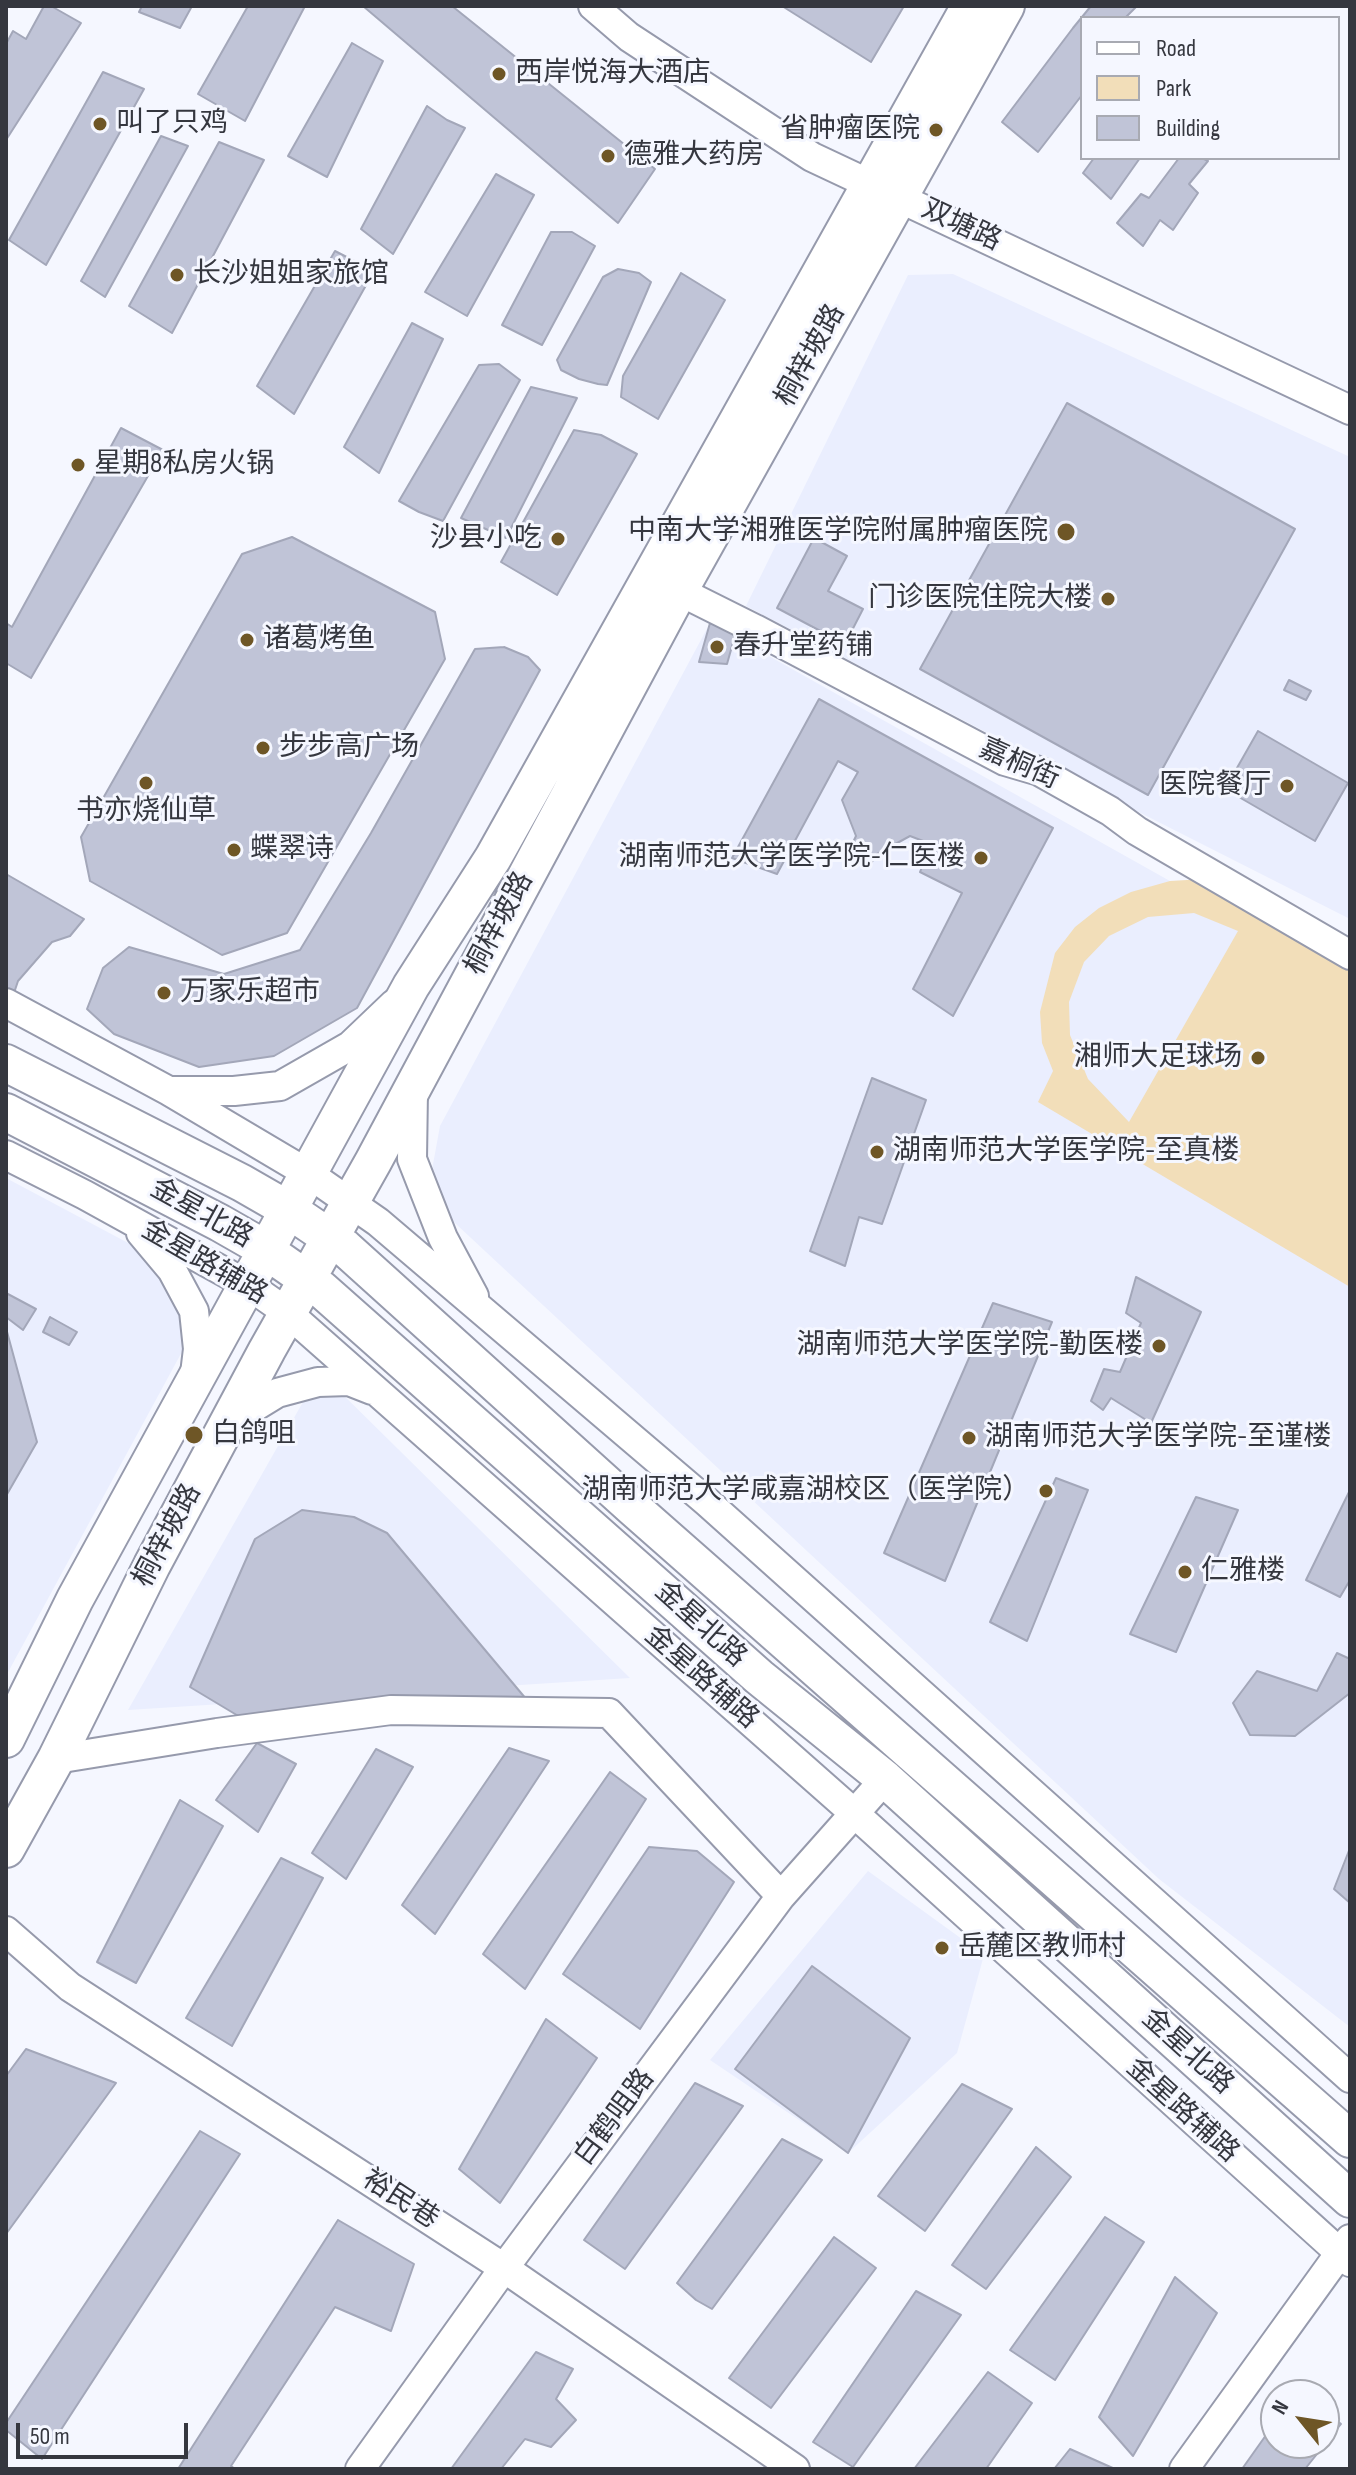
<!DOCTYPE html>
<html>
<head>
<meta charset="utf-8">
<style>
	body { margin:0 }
	#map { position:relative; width:1356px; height:2475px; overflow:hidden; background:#f5f7ff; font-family:"Sofia Sans Condensed",sans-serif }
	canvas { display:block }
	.frame { position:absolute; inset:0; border:8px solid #35373f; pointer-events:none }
	.legend { position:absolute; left:1080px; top:16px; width:260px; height:144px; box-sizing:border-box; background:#f5f7ff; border:2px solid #a8aab2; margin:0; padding:10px 14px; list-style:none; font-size:24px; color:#35373f }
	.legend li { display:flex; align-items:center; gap:16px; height:40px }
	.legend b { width:40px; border:2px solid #a8aab2 }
	.north { position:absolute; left:1260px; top:2379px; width:80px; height:80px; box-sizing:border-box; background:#f5f7ff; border:2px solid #a8aab2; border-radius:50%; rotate:300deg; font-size:22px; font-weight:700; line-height:32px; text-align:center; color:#35373f }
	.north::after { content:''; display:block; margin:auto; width:28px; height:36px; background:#6e5626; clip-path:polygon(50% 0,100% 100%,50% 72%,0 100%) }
	.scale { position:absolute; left:16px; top:2423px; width:172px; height:36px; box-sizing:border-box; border:4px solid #35373f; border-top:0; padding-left:10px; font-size:24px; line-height:28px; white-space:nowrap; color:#35373f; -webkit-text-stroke:6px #f5f7ff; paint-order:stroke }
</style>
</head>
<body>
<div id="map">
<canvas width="1356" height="2475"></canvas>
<div class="frame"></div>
<ul class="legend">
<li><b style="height:10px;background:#fff"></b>Road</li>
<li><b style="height:22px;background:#f2deb9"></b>Park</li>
<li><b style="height:22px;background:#c0c4d7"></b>Building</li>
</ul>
<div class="north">N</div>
<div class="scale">50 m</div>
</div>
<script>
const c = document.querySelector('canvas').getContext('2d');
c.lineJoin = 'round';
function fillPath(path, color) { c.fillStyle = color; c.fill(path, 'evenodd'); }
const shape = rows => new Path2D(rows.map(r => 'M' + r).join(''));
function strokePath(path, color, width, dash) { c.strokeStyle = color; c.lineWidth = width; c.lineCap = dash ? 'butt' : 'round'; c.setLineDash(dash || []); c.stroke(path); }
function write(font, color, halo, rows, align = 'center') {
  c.font = font + ' "Sofia Sans Condensed","Noto Sans SC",sans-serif'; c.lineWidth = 6; c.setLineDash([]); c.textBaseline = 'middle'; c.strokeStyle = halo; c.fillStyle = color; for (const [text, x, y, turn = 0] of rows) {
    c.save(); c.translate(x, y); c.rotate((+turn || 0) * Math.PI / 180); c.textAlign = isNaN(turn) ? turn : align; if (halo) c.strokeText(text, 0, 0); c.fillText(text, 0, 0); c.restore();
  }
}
fillPath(shape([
	[953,274,1350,457,1350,919,1115,800,746,606,908,275],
	[710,623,1350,982,1350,2027,1159,1879,427,1197,440,1126],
	[6,1178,147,1253,190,1337,6,1676],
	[320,1372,630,1678,128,1710],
	[868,1871,984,1955,957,2053,848,2153,710,2060]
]), '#eaeefe');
fillPath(shape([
	[1204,879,1350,963,1350,1287,1038,1102,1053,1071,1042,1043,1040,1012,1055,953,1075,927,1099,908,1131,892,1170,881],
	[1194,913,1238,931,1129,1122,1088,1079,1070,1035,1069,1002,1084,962,1109,936,1148,917]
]), '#f2deb9');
const building = shape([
	[44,6,51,6,81,23,6,140,6,44,13,31,26,39,44,6],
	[142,6,192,6,180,28,139,12,142,6],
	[248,6,305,6,245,121,198,94,248,6],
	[363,6,452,6,655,169,618,223,363,6],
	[782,6,904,6,871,62,782,6],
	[1091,6,1137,6,1125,18,1082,18,1082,95,1038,152,1002,122,1073,28,1091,6],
	[352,43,383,61,327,177,288,156,352,43],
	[103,72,144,89,46,265,9,240,103,72],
	[427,106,447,120,465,128,393,254,361,229,427,106],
	[161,136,188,146,105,297,81,281,161,136],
	[219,142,264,160,172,333,129,306,219,142],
	[1094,158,1140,158,1111,199,1083,173,1094,158],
	[1179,158,1202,158,1208,161,1189,184,1198,193,1173,230,1160,220,1143,246,1117,223,1141,194,1149,198,1179,158],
	[496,174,534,195,467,316,425,292,496,174],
	[551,232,572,232,595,246,542,345,502,325,551,232],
	[335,251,374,271,294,414,257,386,335,251],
	[618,269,639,273,651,282,607,385,598,384,579,379,561,370,557,360,603,277,618,269],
	[681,273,725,300,658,419,621,397,623,376,681,273],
	[412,323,443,339,379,473,344,447,412,323],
	[499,364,520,380,443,521,419,512,399,501,479,365,499,364],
	[531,387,577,398,506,538,461,518,531,387],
	[1067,403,1295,529,1148,795,920,669,1067,403],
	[121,428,163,450,31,678,6,663,6,623,12,627,121,428],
	[574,430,601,435,637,454,557,595,501,562,574,430],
	[292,537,435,612,445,659,287,933,222,955,90,881,81,837,242,554,292,537],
	[814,538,847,556,828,591,863,609,845,644,777,608,814,538],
	[710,623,736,632,727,664,699,662,710,623],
	[504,647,528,657,540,670,357,1008,274,1056,199,1067,114,1034,87,1009,103,968,129,947,224,974,300,950,371,833,475,649,504,647],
	[1289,680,1311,691,1306,700,1284,690,1289,680],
	[819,699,1053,828,953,1016,913,989,962,893,920,872,931,844,910,836,877,854,868,868,846,857,856,836,842,800,858,772,838,761,777,874,732,858,819,699],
	[1258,731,1348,783,1315,841,1225,789,1258,731],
	[6,874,84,919,70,936,52,942,18,981,14,993,6,988,6,874],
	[872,1078,926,1100,882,1224,859,1217,845,1266,810,1251,872,1078],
	[1136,1277,1201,1312,1151,1423,1111,1398,1103,1410,1091,1401,1104,1369,1120,1372,1141,1323,1126,1313,1136,1277],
	[6,1293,36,1309,23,1330,6,1317,6,1293],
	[993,1303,1052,1322,945,1581,884,1553,993,1303],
	[50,1317,77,1332,69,1345,43,1332,50,1317],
	[6,1328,37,1442,6,1496,6,1328],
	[1056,1478,1088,1490,1027,1641,990,1622,1056,1478],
	[1350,1490,1350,1580,1340,1597,1306,1580,1350,1490],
	[1196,1497,1238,1510,1176,1652,1130,1634,1196,1497],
	[302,1510,354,1517,387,1533,537,1712,250,1723,190,1687,255,1539,302,1510],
	[1337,1653,1350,1659,1350,1693,1295,1736,1250,1735,1233,1703,1257,1671,1317,1691,1337,1653],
	[257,1743,296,1764,258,1832,216,1800,257,1743],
	[509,1748,549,1761,435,1934,402,1905,509,1748],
	[376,1749,413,1767,346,1879,312,1853,376,1749],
	[610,1772,646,1799,525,1989,483,1954,610,1772],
	[180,1800,223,1826,136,1983,97,1962,180,1800],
	[649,1847,697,1851,734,1882,640,2029,563,1974,649,1847],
	[1350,1848,1350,1903,1334,1889,1350,1848],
	[281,1858,323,1878,232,2046,186,2018,281,1858],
	[812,1966,910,2038,848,2153,735,2069,812,1966],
	[546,2019,597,2058,500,2203,459,2169,546,2019],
	[26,2049,116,2083,6,2234,6,2076,26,2049],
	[695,2083,743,2106,625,2269,584,2240,695,2083],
	[962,2084,1012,2109,925,2231,878,2196,962,2084],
	[200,2131,240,2154,42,2459,6,2430,6,2423,200,2131],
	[782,2139,822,2160,712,2309,696,2300,677,2283,782,2139],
	[1036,2147,1071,2177,986,2289,952,2265,1036,2147],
	[1105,2217,1144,2242,1055,2380,1010,2350,1105,2217],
	[338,2220,414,2264,391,2331,335,2307,231,2466,235,2469,178,2469,338,2220],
	[834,2237,876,2268,771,2408,729,2378,834,2237],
	[1175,2277,1217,2313,1133,2456,1099,2417,1175,2277],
	[916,2291,961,2315,853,2467,813,2442,916,2291],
	[536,2352,573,2369,556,2399,576,2420,551,2447,525,2439,501,2469,451,2469,536,2352],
	[988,2372,1032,2403,986,2469,914,2469,988,2372],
	[1324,2410,1341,2424,1305,2469,1242,2469,1276,2421,1276,2443,1324,2443,1324,2410],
	[1070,2449,1115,2469,1054,2469,1070,2449]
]);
fillPath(building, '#c0c4d7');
strokePath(building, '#a3a7b9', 2);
const minor = shape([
	[593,6,629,37,812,157,1350,410],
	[679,591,755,629,1005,761,1039,771,1110,811,1137,831,1350,955],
	[6,1003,169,1091,309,1174,378,1222,707,1502,1350,2078],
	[171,1091,234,1091,280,1086,350,1046,394,1004],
	[413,1091,412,1159,443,1238,474,1296],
	[6,1155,85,1195,248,1285,288,1313,854,1813,1350,2262],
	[141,1233,172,1270,194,1311,198,1349,195,1374],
	[228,1423,277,1393,318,1382,349,1381,372,1390],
	[56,1759,217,1733,391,1710,609,1713,781,1896],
	[6,1931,70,1987,504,2268,795,2469],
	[360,2469,504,2268,781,1896,885,1779],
	[1184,2469,1350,2239]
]);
const major = shape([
	[6,1063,242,1183,289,1210,345,1248,632,1507,1350,2139],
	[6,1112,220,1223,255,1243,321,1289,759,1677,885,1779,1350,2199],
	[6,1739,75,1599,411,986,493,858,970,6],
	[6,1849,56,1759,152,1565,267,1350,373,1162,679,591,1006,6]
]);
strokePath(minor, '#969aac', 32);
strokePath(major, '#969aac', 40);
strokePath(minor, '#fff', 28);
strokePath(major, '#fff', 36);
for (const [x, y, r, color] of [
	[499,74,8,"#6e5626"],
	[100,124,8,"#6e5626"],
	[936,130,8,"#6e5626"],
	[608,156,8,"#6e5626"],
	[177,275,8,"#6e5626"],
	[78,465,8,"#6e5626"],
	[1066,532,10,"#6e5626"],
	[558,539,8,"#6e5626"],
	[1108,599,8,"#6e5626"],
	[247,640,8,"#6e5626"],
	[717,647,8,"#6e5626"],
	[263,748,8,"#6e5626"],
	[146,783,8,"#6e5626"],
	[1287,786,8,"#6e5626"],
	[234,850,8,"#6e5626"],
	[981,858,8,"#6e5626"],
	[164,993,8,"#6e5626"],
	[1258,1058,8,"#6e5626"],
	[877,1152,8,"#6e5626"],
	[1159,1346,8,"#6e5626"],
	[194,1435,10,"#6e5626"],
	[969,1438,8,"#6e5626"],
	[1046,1491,8,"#6e5626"],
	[1185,1572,8,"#6e5626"],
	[942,1948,8,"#6e5626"]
]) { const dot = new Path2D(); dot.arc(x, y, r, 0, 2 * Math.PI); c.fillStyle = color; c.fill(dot); strokePath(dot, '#f5f7ff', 3); }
write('28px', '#35373f', '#f5f7ff', [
	["西岸悦海大酒店",515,74],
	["叫了只鸡",116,124],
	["省肿瘤医院",920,130,"right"],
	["德雅大药房",624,156],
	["长沙姐姐家旅馆",193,275],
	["星期8私房火锅",94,465],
	["中南大学湘雅医学院附属肿瘤医院",1048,532,"right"],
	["沙县小吃",542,539,"right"],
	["门诊医院住院大楼",1092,599,"right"],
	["诸葛烤鱼",263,640],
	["春升堂药铺",733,647],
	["步步高广场",279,748],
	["医院餐厅",1271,786,"right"],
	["书亦烧仙草",146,812,"center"],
	["蝶翠诗",250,850],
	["湖南师范大学医学院-仁医楼",965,858,"right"],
	["万家乐超市",180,993],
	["湘师大足球场",1242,1058,"right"],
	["湖南师范大学医学院-至真楼",893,1152],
	["湖南师范大学医学院-勤医楼",1143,1346,"right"],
	["白鸽咀",212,1435],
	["湖南师范大学医学院-至谨楼",985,1438],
	["湖南师范大学咸嘉湖校区（医学院）",1030,1491,"right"],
	["仁雅楼",1201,1572],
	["岳麓区教师村",958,1948]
], 'left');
write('28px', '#35373f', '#f5f7ff', [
	["双塘路",961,226,25],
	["桐梓坡路",811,356,-61],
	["嘉桐街",1019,765,24],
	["桐梓坡路",500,924,-62],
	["金星北路",201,1214,29],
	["金星路辅路",204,1263,30],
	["桐梓坡路",168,1536,-62],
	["金星北路",700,1625,42],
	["金星路辅路",701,1678,41],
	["金星北路",1187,2052,42],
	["金星路辅路",1182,2111,42],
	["白鹤咀路",615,2118,-53],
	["裕民巷",400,2200,33]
]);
</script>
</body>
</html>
